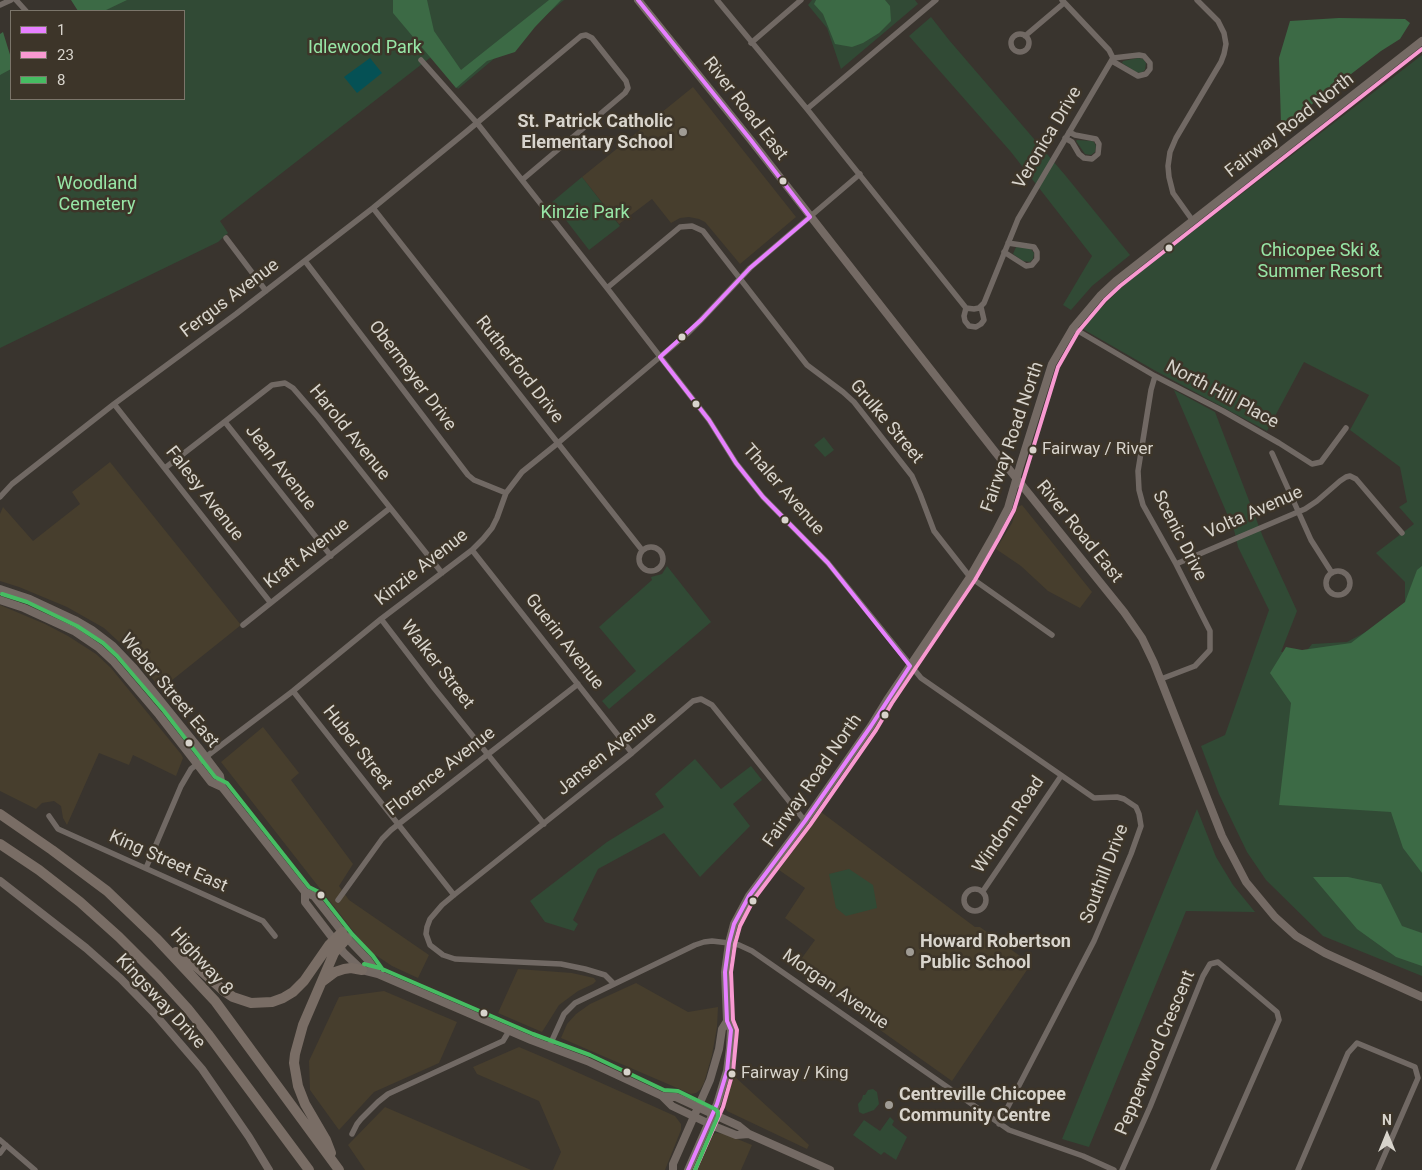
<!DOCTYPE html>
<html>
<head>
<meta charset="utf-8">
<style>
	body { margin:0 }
	#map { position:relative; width:1422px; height:1170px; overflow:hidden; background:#39342e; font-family:Roboto,sans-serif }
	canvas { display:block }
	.legend { position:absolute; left:10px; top:10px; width:175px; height:90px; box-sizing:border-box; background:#3d3529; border:1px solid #7b756a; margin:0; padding:6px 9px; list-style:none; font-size:15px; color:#d8d4cc }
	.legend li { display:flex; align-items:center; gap:10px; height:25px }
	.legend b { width:25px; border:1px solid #7b756a }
	.north { position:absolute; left:1362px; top:1110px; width:50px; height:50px; -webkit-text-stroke:4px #3d3529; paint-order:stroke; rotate:0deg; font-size:14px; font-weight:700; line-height:20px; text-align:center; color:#d8d4cc }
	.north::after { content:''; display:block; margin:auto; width:18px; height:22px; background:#d8d4cc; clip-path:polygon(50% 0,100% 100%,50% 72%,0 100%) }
</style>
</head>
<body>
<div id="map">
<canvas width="1422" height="1170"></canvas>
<ul class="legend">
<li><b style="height:6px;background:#e780ff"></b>1</li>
<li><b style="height:6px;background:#f899d1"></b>23</li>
<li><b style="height:6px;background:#46bc62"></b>8</li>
</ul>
<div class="north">N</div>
</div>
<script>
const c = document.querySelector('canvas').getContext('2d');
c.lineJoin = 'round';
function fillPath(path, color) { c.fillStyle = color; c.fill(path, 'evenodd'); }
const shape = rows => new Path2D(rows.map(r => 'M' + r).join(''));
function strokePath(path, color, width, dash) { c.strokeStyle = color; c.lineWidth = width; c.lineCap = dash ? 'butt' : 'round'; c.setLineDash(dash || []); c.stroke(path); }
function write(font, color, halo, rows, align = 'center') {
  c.font = font + ' Roboto,sans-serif'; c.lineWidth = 5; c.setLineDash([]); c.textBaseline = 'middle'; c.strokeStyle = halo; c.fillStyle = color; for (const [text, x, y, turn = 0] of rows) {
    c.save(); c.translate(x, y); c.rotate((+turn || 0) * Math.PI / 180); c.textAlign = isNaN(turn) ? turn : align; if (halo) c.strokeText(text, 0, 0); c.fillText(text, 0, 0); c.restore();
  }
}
fillPath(shape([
	[693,87,796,217,740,264,705,222,699,219,689,217,680,218,671,223,652,199,619,224,582,177],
	[110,462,241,625,161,689,131,653,104,628,67,607,19,587,0,581,0,514,3,507,33,541,80,504,72,492],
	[1022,505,1092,592,1080,608,1048,591,1021,566,996,549,1012,523,1017,507],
	[0,605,45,624,68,636,96,654,111,668,181,754,183,758,176,776,133,755,129,765,99,753,67,825,63,818,61,806,54,801,42,803,36,809,0,791],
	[263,727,299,773,291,780,353,864,339,886,349,900,429,955,418,978,392,966,368,950,221,762],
	[821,812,975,927,980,927,1031,964,952,1081,794,969,815,940,785,918,805,888,779,870],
	[518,969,572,973,594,978,596,981,593,984,578,991,559,1005,542,1032,498,1013],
	[636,983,688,1012,718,1007,717,1027,712,1055,704,1083,700,1090,696,1093,691,1094,561,1038,567,1024,576,1014,590,1004],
	[384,991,457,1022,439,1063,374,1092,339,1130,310,1090,309,1061,339,997],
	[519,1047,552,1061,675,1116,681,1124,681,1130,665,1170,553,1170,561,1152,539,1101,477,1074,473,1067],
	[733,1075,809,1145,807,1149,727,1111,724,1104],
	[385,1107,531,1170,365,1170,348,1145],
	[716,1133,725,1134,752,1145,741,1170,693,1170,705,1142,708,1137]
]), '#473e2d');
fillPath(shape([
	[73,0,564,0,458,89,431,57,220,221,228,233,218,242,0,348,0,61,11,55,11,99,184,99,184,11,79,11],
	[812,0,915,0,918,4,841,69,827,28,808,5],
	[931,17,949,40,1065,175,1130,255,1092,286,1071,310,1063,305,1092,256,1011,152,909,36],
	[1422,55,1422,976,1323,936,1266,880,1247,852,1219,794,1201,746,1225,735,1269,610,1238,547,1234,530,1174,390,1215,412,1263,537,1297,611,1281,652,1305,653,1312,644,1347,642,1405,611,1405,582,1376,553,1414,524,1399,507,1407,502,1400,467,1350,430,1369,395,1304,362,1267,431,1154,370,1081,328,1126,283],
	[1138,58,1143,59,1146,63,1145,70,1141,73,1136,72,1122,63,1123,61],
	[1077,140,1092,141,1094,142,1096,146,1095,152,1091,155,1085,154,1076,141],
	[582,177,620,226,589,250,552,202],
	[1016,247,1030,248,1034,253,1033,259,1030,262,1023,261,1013,254],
	[824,437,834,450,825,457,814,445],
	[667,566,711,622,609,709,602,701,636,671,599,627,652,580,651,577,662,574],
	[695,759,721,789,751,766,762,780,733,804,750,826,700,877,664,833,598,869,573,920,578,924,574,931,545,922,530,901,607,842,664,807,655,794],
	[1197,809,1216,857,1233,885,1255,912,1186,911,1089,1147,1062,1139],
	[849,869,873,885,877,908,846,916,836,908,829,874],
	[873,1089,877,1092,879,1104,874,1110,863,1114,859,1112,858,1104,862,1099,863,1095,865,1095,868,1090],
	[890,1117,894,1121,892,1125,907,1137,896,1160,884,1152,881,1155,853,1135,864,1120,880,1131]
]), '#314a35');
fillPath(shape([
	[71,0,127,0,104,11,78,11],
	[393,0,427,0,434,31,461,70,549,0,561,0,535,27,515,52,487,61,456,88,393,13],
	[816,0,885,0,890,6,891,21,879,33,863,43,852,47,835,44,823,14,814,4],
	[1339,18,1405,19,1410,23,1400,39,1381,51,1290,121,1281,124,1279,58,1290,21],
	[3,32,11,58,11,69,0,75,0,34],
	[1422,566,1422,873,1403,848,1391,812,1279,805,1291,703,1270,673,1286,647,1302,650,1351,643,1405,602,1417,570],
	[1313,877,1348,877,1381,884,1402,926,1422,933,1422,966,1396,957,1357,929]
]), '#3c6a45');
fillPath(shape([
	[370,58,382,73,357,93,344,77]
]), '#055155');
strokePath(shape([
	[16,0,26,11],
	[717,0,807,109,966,308,974,309,979,308,984,303,1018,219,1113,58,1109,50,1062,0],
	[0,5,11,0],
	'1011 43a9 9 0 1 1 18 0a9 9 0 1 1-18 0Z',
	[1025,36,1064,3],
	[751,43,801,0],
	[421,60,477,123,607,288,709,420,736,463,763,497,828,563,921,678,1094,798,1117,797,1124,799,1136,807,1139,814,1141,826,1131,854,1094,941,999,1124],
	[1112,61,1138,76,1146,74,1150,69,1150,63,1144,56,1139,55,1113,58],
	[807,109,936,0],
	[1065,138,1072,142,1079,154,1084,158,1092,159,1098,154,1099,144,1096,139,1075,135,1069,132],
	[373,208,642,550],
	[1193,221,1173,193,1169,177,1168,166,1170,152,1176,138,1221,62,1224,54,1226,44,1224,33,1218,21,1197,0],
	[226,238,266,291],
	[1004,252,1026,266,1032,265,1037,259,1037,252,1034,247,1008,243],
	[305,261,468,475,474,480,506,493],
	[607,288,680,227,692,226,703,231,807,365,843,392,854,402,912,476,920,494,934,531,970,577,1052,635],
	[966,308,964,316,965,321,969,326,976,327,981,324,984,320,981,307],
	[1073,328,1155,376,1223,411,1279,443,1312,464,1321,462,1346,428],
	[1155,376,1151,390,1138,471,1139,490,1143,505,1176,564,1210,631,1210,650,1195,666,1161,679],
	[114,404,270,602],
	[225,422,331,556],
	[1272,453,1311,540,1332,573],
	[165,468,272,385,285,383,293,388,318,417,442,573],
	[0,497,12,484,114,404,236,314,373,208,466,132,581,36,586,35,592,38,626,81,628,88,625,93,522,180],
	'639 559a12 12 0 1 1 24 0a12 12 0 1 1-24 0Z',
	[472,550,632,753],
	[1176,564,1305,509,1317,501,1340,481,1346,477,1350,476,1356,479,1402,533],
	'1326 583a12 12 0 1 1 24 0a12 12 0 1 1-24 0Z',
	[381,619,434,688,544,824],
	[243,625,390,508],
	[293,691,454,895],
	[49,816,58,829,263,921,275,936],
	[146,868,181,786,191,769,211,753,293,691,381,619,472,550,483,539,492,528,497,518,506,493,522,472,558,443,687,334,701,320,750,268,860,174],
	'964 900a11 11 0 1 1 22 0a11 11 0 1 1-22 0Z',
	[983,891,1061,776],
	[338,900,382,839,391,830,578,684],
	[614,984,605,975,585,969,561,964,455,959,443,955,430,945,426,934,427,927,430,919,442,905,454,895,632,753,693,701,701,699,712,705,805,821],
	[549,1047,564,1014,575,1003,695,945,704,942,712,941,729,943,739,945,752,951,1009,1130,1083,1156,1114,1170],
	[352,1134,357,1124,361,1119,378,1102,388,1094,503,1041,509,1031],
	[0,1140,35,1170],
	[0,1153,6,1145],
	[1122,1170,1150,1107,1203,976,1210,964,1218,962,1277,1012,1279,1020,1213,1170],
	[1298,1170,1348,1053,1357,1043,1415,1067,1418,1078,1378,1170]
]), '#716964', 5.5);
strokePath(shape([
	[638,0,750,139,996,453,1124,612,1142,638,1154,663,1222,836,1246,882,1275,917,1296,936,1325,953,1422,997],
	[0,589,30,599,75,620,92,630,113,646,134,668,198,747,220,776,222,787],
	[0,600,24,608,74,631,99,648,113,661,159,715,211,782,222,787,305,892,314,896,347,938,368,960,378,974],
	[0,881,86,948,121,979,153,1012,202,1069,249,1137,269,1170],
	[305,892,305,902,344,953,362,970,378,974,531,1040,587,1061,662,1096,676,1097,739,1126,749,1134,830,1170],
	[662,1096,672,1106,716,1127,736,1135,749,1134],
	[673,1170,673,1164,710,1080,719,1049,722,1029,727,1021],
	[688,1170,717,1104,727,1071,730,1048,731,1030,727,1021,725,972,729,943,734,924,749,896,805,821,871,726,887,700,970,577,994,535,1008,508,1020,466,1052,364,1073,328,1100,296,1116,281,1422,41]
]), '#746a64', 8);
strokePath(shape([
	[0,814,52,850,107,891,156,938,215,1001,339,1170],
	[0,844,39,870,80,902,119,937,158,976,188,1009,208,1034,309,1170],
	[176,952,196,966,224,991,233,997,251,1003,272,1002,283,998,293,992,304,981,329,945,342,932],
	[323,981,335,972,344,969,351,968,362,970],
	[331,1153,326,1140,305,1104,298,1086,294,1063,295,1054,303,1025,334,953,347,938]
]), '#796d65', 10);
strokePath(shape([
	[638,0,750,139,810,217,750,268,701,320,660,357,709,420,736,463,763,497,828,563,910,666,871,726,805,821,749,896,734,924,729,943,725,972,727,1021,731,1030,727,1071,717,1104,688,1170]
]), '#e780ff', 4);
strokePath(shape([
	[695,1170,723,1107,733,1072,737,1030,733,1020,731,972,735,944,740,926,754,899,810,825,876,730,892,703,975,580,999,538,1014,510,1058,367,1078,332,1105,300,1120,286,1422,49]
]), '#f899d1', 4);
strokePath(shape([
	[2,594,27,602,77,626,103,643,117,656,164,711,215,777,227,783,309,887,319,892,352,934,373,956,383,970],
	[364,964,380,968,533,1034,590,1055,664,1090,678,1091,715,1109,718,1112,718,1116,695,1170]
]), '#46bc62', 4);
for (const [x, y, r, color] of [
	[683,132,5,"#a09c95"],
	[783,181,4.5,"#d8d4cc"],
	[1169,248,4.5,"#d8d4cc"],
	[682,337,4.5,"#d8d4cc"],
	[696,404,4.5,"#d8d4cc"],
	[1033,450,4.5,"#d8d4cc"],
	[785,520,4.5,"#d8d4cc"],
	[885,715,4.5,"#d8d4cc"],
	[189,743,4.5,"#d8d4cc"],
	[321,895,4.5,"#d8d4cc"],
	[753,901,4.5,"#d8d4cc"],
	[910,952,5,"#a09c95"],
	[484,1013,4.5,"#d8d4cc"],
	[627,1072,4.5,"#d8d4cc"],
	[732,1074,4.5,"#d8d4cc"],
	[889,1105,5,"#a09c95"]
]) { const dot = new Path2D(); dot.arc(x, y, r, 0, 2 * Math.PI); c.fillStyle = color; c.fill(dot); strokePath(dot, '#3d3529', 2); }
write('17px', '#d8d4cc', '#3d3529', [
	["Fairway / River",1042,450],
	["Fairway / King",741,1074]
], 'left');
write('18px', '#97e6a6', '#3d3529', [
	["Idlewood Park",365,48],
	["Woodland",97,184],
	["Cemetery",97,205],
	["Kinzie Park",585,213],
	["Chicopee Ski &",1320,251],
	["Summer Resort",1320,272]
]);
write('18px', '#d8d4cc', '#3d3529', [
	["River Road East",745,109,52],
	["Fairway Road North",1290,126,-38],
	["Veronica Drive",1048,138,-59],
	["Fergus Avenue",230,299,-37],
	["Rutherford Drive",519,370,52],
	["Obermeyer Drive",412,376,53],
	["North Hill Place",1222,395,28],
	["Grulke Street",886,422,50],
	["Harold Avenue",349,433,51],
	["Fairway Road North",1013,437,-71],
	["Jean Avenue",280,468,52],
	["Thaler Avenue",783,490,49],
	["Falesy Avenue",204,494,52],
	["Volta Avenue",1254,513,-24],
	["River Road East",1079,532,51],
	["Scenic Drive",1179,536,63],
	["Kraft Avenue",307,554,-38],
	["Kinzie Avenue",422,568,-38],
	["Guerin Avenue",564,642,52],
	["Walker Street",437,665,52],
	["Weber Street East",169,691,50],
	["Huber Street",357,748,52],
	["Jansen Avenue",607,754,-39],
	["Florence Avenue",441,772,-38],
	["Fairway Road North",813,781,-55],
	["Windom Road",1009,825,-56],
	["King Street East",168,862,24],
	["Southill Drive",1105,874,-69],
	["Highway 8",201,962,48],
	["Morgan Avenue",835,990,35],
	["Kingsway Drive",160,1002,47],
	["Pepperwood Crescent",1156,1053,-67]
]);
write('bold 18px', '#d8d4cc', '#3d3529', [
	["St. Patrick Catholic",673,122,"right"],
	["Elementary School",673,143,"right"],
	["Howard Robertson",920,942],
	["Public School",920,963],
	["Centreville Chicopee",899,1095],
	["Community Centre",899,1116]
], 'left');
</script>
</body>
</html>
